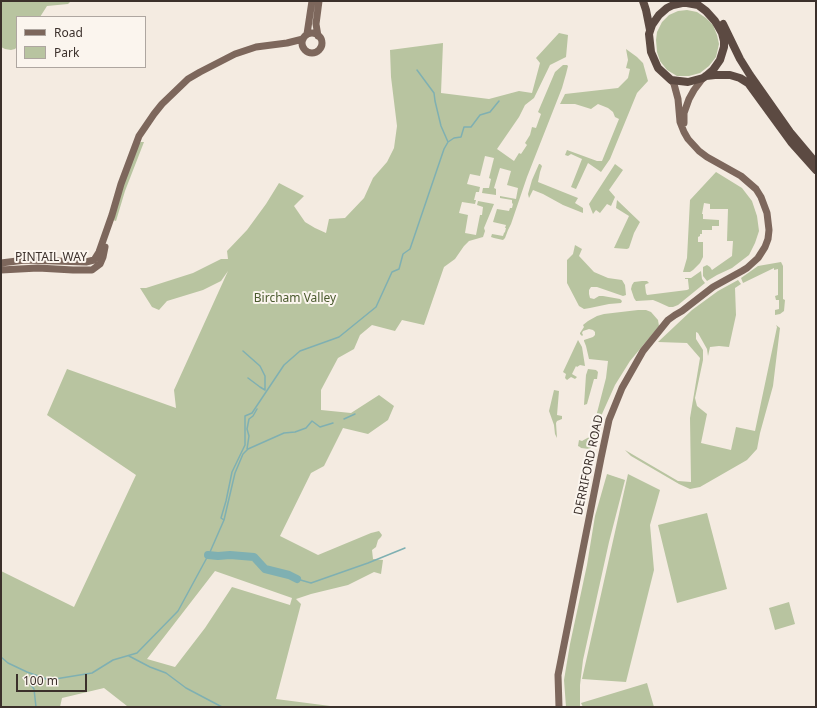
<!DOCTYPE html>
<html>
<head>
<meta charset="utf-8">
<style>
	body { margin:0 }
	#map { position:relative; width:817px; height:708px; overflow:hidden; background:#f4ebe1; font-family:"Noto Sans",sans-serif }
	canvas { display:block }
	.frame { position:absolute; inset:0; border:2px solid #3b302b; pointer-events:none }
	.legend { position:absolute; left:16px; top:16px; width:130px; height:52px; box-sizing:border-box; background:#fbf5ee; border:1px solid #aea6a0; margin:0; padding:5px 7px; list-style:none; font-size:12px; color:#3b302b }
	.legend li { display:flex; align-items:center; gap:8px; height:20px }
	.legend b { width:20px; border:1px solid #aea6a0 }
	.scale { position:absolute; left:16px; top:674px; width:71px; height:18px; box-sizing:border-box; border:2px solid #3b302b; border-top:0; padding-left:5px; font-size:12px; line-height:14px; white-space:nowrap; color:#3b302b; -webkit-text-stroke:3px #fbf5ee; paint-order:stroke }
</style>
</head>
<body>
<div id="map">
<canvas width="817" height="708"></canvas>
<div class="frame"></div>
<ul class="legend">
<li><b style="height:5px;background:#7d675c"></b>Road</li>
<li><b style="height:11px;background:#b8c4a0"></b>Park</li>
</ul>
<div class="scale">100 m</div>
</div>
<script>
const c = document.querySelector('canvas').getContext('2d');
c.lineJoin = 'round';
function fillPath(path, color) { c.fillStyle = color; c.fill(path, 'evenodd'); }
const shape = rows => new Path2D(rows.map(r => 'M' + r).join(''));
function strokePath(path, color, width, dash) { c.strokeStyle = color; c.lineWidth = width; c.lineCap = dash ? 'butt' : 'round'; c.setLineDash(dash || []); c.stroke(path); }
function write(font, color, halo, rows, align = 'center') {
  c.font = font + ' "Noto Sans",sans-serif'; c.lineWidth = 4; c.setLineDash([]); c.textBaseline = 'middle'; c.strokeStyle = halo; c.fillStyle = color; for (const [text, x, y, turn = 0] of rows) {
    c.save(); c.translate(x, y); c.rotate((+turn || 0) * Math.PI / 180); c.textAlign = isNaN(turn) ? turn : align; if (halo) c.strokeText(text, 0, 0); c.fillText(text, 0, 0); c.restore();
  }
}
fillPath(shape([
	[1,1,71,1,68,4,47,6,40,17,17,17,17,47,15,49,11,50,5,49,1,47],
	[687,10,697,12,706,18,713,25,717,35,719,44,716,57,709,66,700,73,689,76,677,76,667,70,660,61,657,52,656,40,657,32,662,22,669,15,678,11],
	[559,33,568,35,566,57,550,65,534,98,525,105,519,117,497,149,514,161,519,153,521,154,527,145,525,143,530,135,532,127,536,128,541,114,538,112,555,72,563,65,567,65,568,66,566,74,562,88,527,177,511,224,508,230,505,238,503,240,494,238,491,237,492,234,503,236,504,233,505,232,506,228,505,228,506,225,493,222,497,209,509,211,510,208,512,208,513,204,512,203,512,200,500,198,500,196,516,199,518,188,507,185,511,171,500,168,494,188,496,189,496,195,482,193,483,188,489,188,491,179,489,178,494,158,485,156,480,176,470,174,467,184,480,187,479,192,476,192,474,200,476,200,475,204,462,202,459,213,468,215,465,233,476,235,480,215,482,215,483,207,477,205,478,201,494,204,484,228,485,231,483,237,469,241,464,246,455,259,444,267,424,325,402,320,395,331,372,325,360,335,354,349,338,358,321,390,321,410,351,413,379,395,394,406,388,420,368,434,343,428,324,466,311,473,280,536,318,555,371,533,379,531,382,535,381,537,378,540,376,547,372,550,373,559,383,560,381,574,374,572,348,585,311,594,296,599,301,604,276,699,338,707,130,707,127,706,104,688,62,698,60,707,1,707,1,571,74,607,136,475,47,415,67,369,176,408,174,390,228,271,221,281,203,290,167,301,159,310,152,307,140,288,146,288,193,273,221,259,228,259,227,251,247,230,266,204,279,183,304,196,294,206,305,222,315,228,326,233,329,219,345,218,364,198,373,178,387,162,394,148,397,126,391,77,390,50,443,43,441,93,489,99,519,91,532,93,540,63,536,58],
	[215,571,292,598,290,605,232,587,205,628,175,667,147,659],
	[626,49,637,57,643,63,648,81,637,93,610,159,601,172,588,163,576,189,571,187,582,159,571,154,568,156,565,155,567,150,597,161,602,161,619,119,615,117,613,112,608,108,598,104,591,109,575,104,560,104,565,94,618,88,628,78,630,69,626,68,628,60],
	[141,142,144,142,125,191,116,221,113,220,119,194,139,143],
	[539,164,540,164,542,166,540,172,538,182,578,198,575,203,583,208,583,213,563,205,543,194,533,190,529,198,528,194,532,180],
	[615,164,623,170,609,190,615,197,611,206,607,204,600,213,596,210,593,214,589,204],
	[716,172,742,188,752,201,757,216,759,231,755,243,749,255,732,268,717,275,707,281,703,276,703,267,707,265,710,267,712,270,732,256,733,241,727,241,728,209,710,209,710,204,704,203,702,214,703,214,703,219,719,220,719,226,712,226,712,230,702,230,702,234,700,234,700,236,698,237,698,242,703,242,703,257,700,263,693,270,690,272,683,272,687,258,690,200],
	[617,200,640,222,634,233,629,248,627,249,614,248,629,216,616,208],
	[575,245,582,249,579,256,594,272,608,278,622,280,625,285,626,295,623,296,597,287,591,287,589,290,589,294,590,298,594,299,599,296,603,296,620,299,622,301,621,303,609,304,590,308,584,309,579,306,567,283,567,260,573,254],
	[781,262,783,266,783,299,785,300,784,311,780,314,775,315,775,310,779,309,779,300,776,300,775,296,778,295,778,269,774,270,774,268,743,283,741,278,758,266],
	[701,271,702,279,705,283,678,305,673,307,669,307,658,302,653,300,636,301,634,298,631,289,632,285,634,282,642,281,647,281,649,283,646,284,645,285,646,293,647,295,687,290,689,289,688,280,688,279,685,279,685,278,691,278],
	[738,280,741,284,735,288,736,315,729,347,719,346,710,347,708,356,707,349,698,333,696,332,696,339,703,350,703,360,695,398,697,406,707,414,701,443,731,450,736,427,755,431,777,327,776,325,780,328,773,386,760,433,757,449,747,460,700,487,690,489,679,484,631,456,625,450,678,481,691,482,690,418,700,358,687,343,658,342,692,310,718,291],
	[638,310,646,310,651,312,658,320,659,326,630,361,615,385,602,414,591,448,589,449,581,448,580,447,578,446,579,440,582,441,591,436,606,378,608,361,589,359,586,346,584,341,584,340,593,337,595,335,595,332,593,330,589,329,583,331,582,333,583,335,582,336,580,334,580,333,584,327,583,325,588,321,597,316,604,314],
	[578,340,582,347,585,366,580,365,577,367,576,366,572,374,577,377,575,379,571,377,567,380,565,378,566,374,563,372],
	[588,369,596,370,598,372,597,379,594,379,587,404,584,405,586,375],
	[554,390,559,391,557,415,562,416,562,419,557,421,556,423,557,438,555,434,554,425,549,411],
	[607,474,625,480,609,542,583,660,580,685,580,707,566,707,564,680,570,644,587,565,595,516],
	[628,474,660,490,650,525,654,570,626,682,582,679],
	[707,513,727,589,677,603,658,525],
	[789,602,795,624,775,630,769,608],
	[647,683,654,707,583,707,581,703]
]), '#b8c4a0');
strokePath(shape([
	[417,70,434,93,435,101,441,126,448,142],
	[243,351,260,366,265,376,265,390],
	[248,378,260,387,265,390],
	[344,419,355,414],
	[247,449,249,436,247,429,249,419,253,416,257,409],
	[224,520,235,473,243,454,248,449,284,433,295,432,306,428,312,421,320,427,333,423],
	[297,579,311,583,368,563,405,548],
	[129,656,150,667,166,673,186,688,222,707],
	[1,657,8,663,27,672,49,680,92,673,113,660,137,653,178,611,210,552,224,520,221,518,226,501,232,472,245,445,245,416,252,413,284,365,300,351,339,337,376,307,392,272,399,269,403,254,410,249,444,149,448,142,454,138,461,137,464,127,471,127,480,115,490,112,499,101],
	[32,674,31,685,34,689,36,707]
]), '#7fb0b2', 1.5);
strokePath(shape([
	[208,555,218,556,230,555,254,557,265,569,289,575,297,579]
]), '#7fb0b2', 8);
strokePath(shape([
	'302 43a10 10 0 1 1 20 0a10 10 0 1 1-20 0Z',
	[307,34,312,1],
	[318,36,316,24,319,1],
	[684,123,684,113,689,99,694,90,703,78],
	[1,263,25,260,86,262,94,260,99,252,112,215,121,184,139,136,154,114,162,104,188,79,200,72,235,54,256,47,287,43,303,39],
	[1,270,38,268,73,270,92,270,100,264,103,257,105,247],
	[559,707,558,675,601,458,609,420,622,388,643,351,668,320,675,315,682,311,713,287,742,271,747,268,758,258,765,247,768,239,769,230,767,213,761,197,756,189,741,176,707,157,699,151,688,139,684,132,680,122,678,99,674,84,671,80]
]), '#7d675c', 7);
strokePath(shape([
	[643,1,646,10,650,30],
	[682,3,687,3,698,5,706,11,715,21,718,26,722,33,724,41,724,47,720,60,713,70,706,76,703,78,688,82,671,80,658,68,651,52,649,34,652,25,659,15,667,8,673,5,682,3],
	[723,24,740,59,750,75,790,132,816,163],
	[706,76,715,75,730,75,740,78,748,83,791,142,816,170]
]), '#5c4a42', 8);
write('12px', '#3b302b', '#fbf5ee', [
	["PINTAIL WAY",51,258],
	["DERRIFORD ROAD",589,465,-78]
]);
write('12px', '#4a5a2e', '#fbf5ee', [
	["Bircham Valley",295,299]
]);
</script>
</body>
</html>
